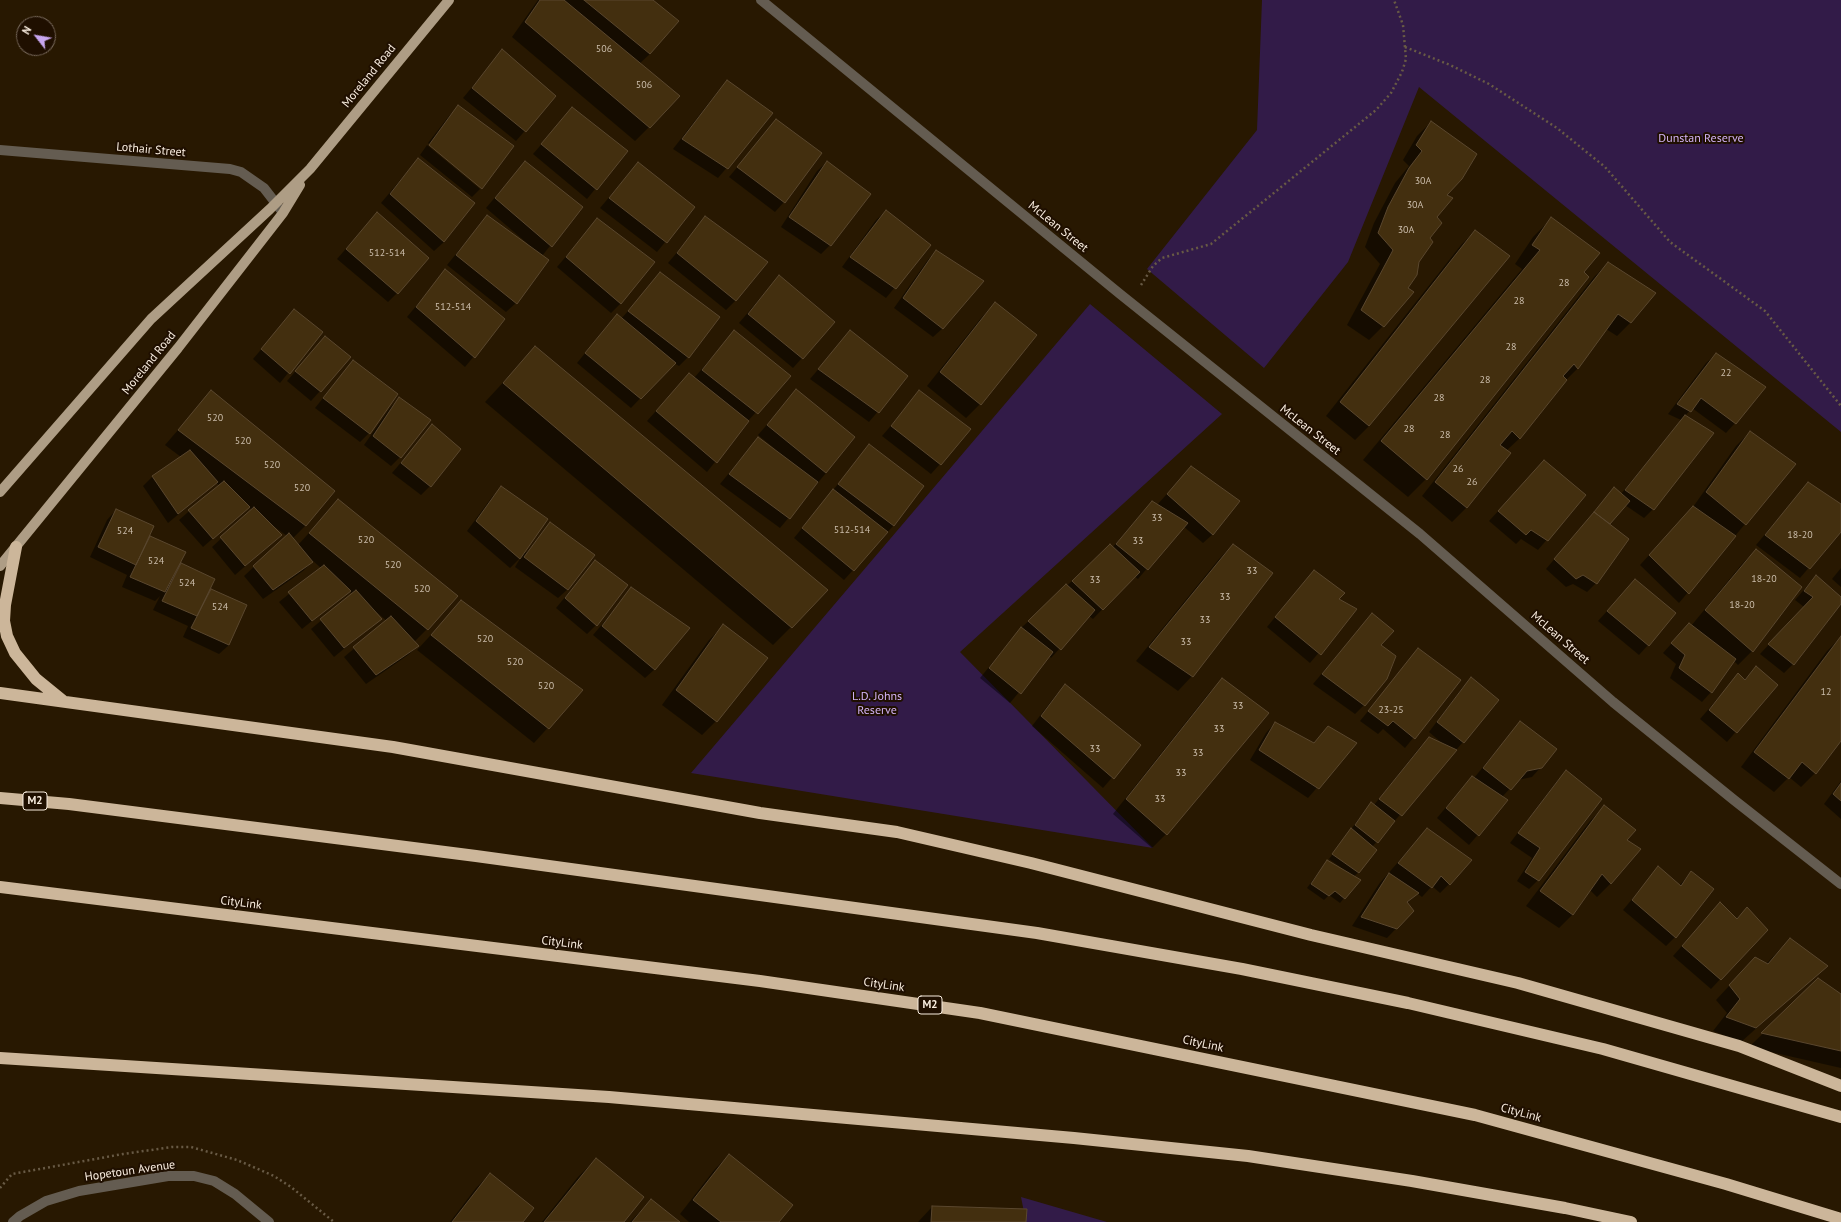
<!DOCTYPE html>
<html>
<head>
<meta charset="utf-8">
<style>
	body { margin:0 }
	#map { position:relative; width:1841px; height:1222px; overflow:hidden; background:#281801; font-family:"PT Sans",sans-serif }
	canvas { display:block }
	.north { position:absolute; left:16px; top:16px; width:40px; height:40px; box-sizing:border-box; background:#1f0f00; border:1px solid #77685a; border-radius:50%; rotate:301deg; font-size:11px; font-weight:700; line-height:16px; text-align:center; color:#faeee0 }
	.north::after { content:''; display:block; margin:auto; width:14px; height:18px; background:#c8a6ef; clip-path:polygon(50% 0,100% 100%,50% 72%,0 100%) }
</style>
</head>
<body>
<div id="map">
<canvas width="1841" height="1222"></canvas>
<div class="north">N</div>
</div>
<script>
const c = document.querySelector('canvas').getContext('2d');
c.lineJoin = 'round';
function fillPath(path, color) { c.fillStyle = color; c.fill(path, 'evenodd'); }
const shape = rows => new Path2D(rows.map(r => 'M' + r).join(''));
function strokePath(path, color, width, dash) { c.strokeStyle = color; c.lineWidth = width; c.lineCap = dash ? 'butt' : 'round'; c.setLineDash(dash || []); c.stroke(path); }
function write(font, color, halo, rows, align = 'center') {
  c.font = font + ' "PT Sans",sans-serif'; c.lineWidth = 4; c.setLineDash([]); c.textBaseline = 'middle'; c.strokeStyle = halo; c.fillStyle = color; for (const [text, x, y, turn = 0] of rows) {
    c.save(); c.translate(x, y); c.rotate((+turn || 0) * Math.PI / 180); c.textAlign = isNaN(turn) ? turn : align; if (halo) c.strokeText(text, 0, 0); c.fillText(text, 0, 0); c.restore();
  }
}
fillPath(shape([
	[1262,0,1841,0,1841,432,1419,87,1348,262,1264,368,1147,269,1257,130],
	[1090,304,1222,414,960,652,1153,848,691,773],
	[1021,1197,1107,1222,1026,1222]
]), '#321b48');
fillPath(shape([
	[538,0,651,0,650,54,639,64,649,127,635,141,512,37],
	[502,51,555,96,516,141,463,98],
	[727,82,772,114,718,178,673,149,718,91],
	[458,107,481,187,428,143,449,116],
	[572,109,626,151,587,199,533,154],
	[776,121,784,202,775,212,729,177],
	[1431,122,1445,195,1418,262,1383,326,1369,340,1347,325,1380,264,1365,247,1374,223,1395,183,1409,166,1403,160,1417,136],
	[427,145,480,189,472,197,420,155],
	[418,159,444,242,434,251,381,203],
	[525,162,581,207,542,256,516,303,506,312,447,265,487,216,527,245,528,244,486,208],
	[827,162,830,245,821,254,781,227,817,171],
	[638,163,694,207,657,252,600,208],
	[886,211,930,245,886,298,842,267,876,220],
	[706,218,736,300,726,310,668,263],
	[1551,219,1582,272,1426,479,1408,497,1363,460,1522,269,1515,264,1533,237],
	[597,220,621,303,611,313,557,267],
	[368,223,397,293,388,302,337,259],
	[1475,231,1509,256,1369,426,1355,440,1326,416,1461,245],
	[936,251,943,328,933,337,894,308,927,261],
	[1608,263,1631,322,1617,336,1606,329,1578,368,1566,380,1520,438,1506,451,1509,453,1466,508,1452,522,1422,496,1594,277],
	[445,271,504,320,465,367,407,317],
	[660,274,688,357,679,366,674,363,631,408,577,363,608,325,617,315,621,319],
	[779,276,834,322,793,368,739,323],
	[995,304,980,404,966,418,927,386,981,318],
	[294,311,321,332,280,383,253,359],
	[734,332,789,376,747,422,707,472,647,421,689,374,694,378],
	[850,332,907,377,869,422,810,379],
	[325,337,320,391,311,401,287,381],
	[535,348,791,627,773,645,485,402],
	[1716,354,1735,423,1726,433,1692,408,1685,416,1653,509,1644,518,1625,505,1608,524,1596,583,1587,592,1573,584,1566,587,1546,569,1610,493,1621,494,1681,420,1668,414,1706,363],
	[353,361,369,433,360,442,315,408],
	[796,391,826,473,780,528,720,484,758,438,774,450,775,449,758,435],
	[211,392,306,525,292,539,298,545,338,501,427,629,414,642,418,646,408,655,366,684,344,657,387,621,376,612,380,619,334,657,311,629,353,594,349,591,302,629,279,602,321,568,313,561,303,571,263,599,244,576,287,536,272,525,271,544,235,575,212,547,252,510,249,507,203,547,179,520,219,485,216,483,168,523,143,486,153,476,181,457,165,445],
	[920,392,940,464,931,474,882,436],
	[399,398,400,457,391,466,364,445,390,408],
	[432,426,430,486,421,495,392,473],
	[1750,432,1745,524,1679,603,1640,565,1693,507,1736,446],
	[869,446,894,525,844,580,794,538],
	[1535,471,1585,495,1538,550,1521,539,1516,544,1489,521],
	[1182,477,1213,534,1203,543,1183,526,1138,579,1134,576,1093,619,1089,616,1051,658,1049,656,1010,703,980,678,1021,628,1110,546,1112,548,1143,512,1157,505],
	[1808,483,1841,505,1841,530,1800,578,1756,545],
	[501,488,524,552,526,553,550,523,568,589,558,598,515,567,521,557,510,568,467,531,492,497],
	[116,510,148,537,185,553,180,563,214,579,209,590,246,606,229,645,219,654,183,637,188,626,153,610,160,596,155,601,122,587,127,575,90,557,107,520],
	[1233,545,1192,676,1178,691,1136,661,1219,559],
	[1756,550,1752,651,1738,665,1734,661,1711,692,1702,702,1670,678,1676,664,1663,653,1680,634,1691,626,1742,564],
	[595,561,596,625,587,634,556,608],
	[1841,568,1841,587,1832,579],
	[1816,576,1841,598,1841,602,1793,664,1784,673,1760,654,1804,607,1795,600],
	[1635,580,1648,645,1639,655,1598,621],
	[1305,581,1355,610,1310,663,1267,627],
	[632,589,655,669,645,678,593,635],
	[462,601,582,690,534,743,417,650],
	[1372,614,1380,645,1364,705,1355,714,1313,684],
	[723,626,716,721,702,735,662,705,709,640],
	[1841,637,1841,740,1815,773,1801,787,1789,777,1774,792,1741,767,1827,651],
	[1419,649,1460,680,1405,748,1383,729,1378,734,1360,721],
	[1756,667,1776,685,1727,742,1700,719,1738,675,1744,680],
	[1223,679,1166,834,1152,848,1113,814,1209,693],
	[1471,679,1463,742,1372,847,1359,872,1353,877,1344,898,1340,903,1329,895,1324,900,1307,888,1323,866,1342,871,1343,869,1329,859,1367,808,1374,805,1420,747,1429,738,1443,744,1429,732,1462,688],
	[1065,685,1140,745,1103,788,1032,726,1056,695],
	[1520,722,1541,767,1532,777,1518,780,1502,797,1507,801,1469,845,1437,818,1463,787,1473,777,1474,778],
	[1275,723,1313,744,1328,727,1355,744,1308,798,1250,760,1266,733],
	[1566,771,1538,880,1529,889,1517,881,1532,858,1510,843,1557,781],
	[1841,781,1841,819,1824,804],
	[1604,807,1625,840,1611,883,1597,897,1590,890,1573,914,1559,928,1526,906,1590,821],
	[1418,839,1449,884,1440,893,1432,886,1422,897,1417,893,1407,903,1413,911,1387,938,1352,926,1379,884],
	[1658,868,1679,886,1691,872,1675,937,1666,946,1623,910],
	[1747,908,1766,930,1711,989,1673,956,1711,913,1736,919],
	[1790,939,1826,966,1741,1042,1713,1031,1727,1013,1716,1000,1741,973,1766,964],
	[1818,980,1841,995,1841,1068,1749,1047],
	[729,1155,778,1222,689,1222,680,1214,715,1169],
	[596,1159,623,1222,542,1222,578,1177],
	[490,1174,521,1222,450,1222,476,1188],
	[651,1200,678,1222,630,1222],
	[932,1207,1025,1222,918,1222]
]), '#0007');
const building = shape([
	[540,0,564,0,680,96,650,128,525,22,540,0],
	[584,0,653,0,679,21,650,54,584,0],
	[502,49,556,96,526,132,472,88,502,49],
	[727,80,773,113,728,169,682,139,727,80],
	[458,105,514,146,482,189,429,145,458,105],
	[572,107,628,151,597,190,541,144,572,107],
	[776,119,822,153,785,203,737,167,776,119],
	[1431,121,1477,154,1462,179,1447,195,1453,198,1437,217,1442,223,1430,238,1433,242,1419,262,1417,275,1408,288,1414,292,1384,327,1361,310,1393,250,1378,233,1388,207,1409,168,1422,151,1416,145,1431,121],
	[418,158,475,203,444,242,390,194,418,158],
	[525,161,583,207,552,247,495,198,525,161],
	[827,161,871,194,831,246,789,217,827,161],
	[638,162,695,207,667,243,609,198,638,162],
	[886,210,931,245,896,289,850,257,886,210],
	[377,212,429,258,398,294,346,249,377,212],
	[487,215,549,260,517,304,456,255,487,215],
	[705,216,768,262,736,301,677,253,705,216],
	[1551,217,1600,253,1584,272,1589,277,1427,480,1381,441,1540,250,1532,245,1551,217],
	[597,218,655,262,621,304,566,257,597,218],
	[1475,230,1510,256,1369,426,1340,402,1475,230],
	[936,250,984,281,943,329,903,298,936,250],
	[1608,262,1656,293,1631,323,1618,314,1578,369,1574,364,1563,376,1567,380,1520,439,1512,431,1500,445,1511,453,1467,508,1435,482,1608,262],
	[445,269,505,319,475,358,416,307,445,269],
	[660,272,720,317,689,358,628,311,660,272],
	[779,275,835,322,803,359,748,314,779,275],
	[995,302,1037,335,981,405,940,372,995,302],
	[294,309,323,332,290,374,261,349,294,309],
	[617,314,676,363,641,399,585,353,617,314],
	[734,330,791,376,758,414,702,370,734,330],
	[850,330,908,376,879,413,818,369,850,330],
	[325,336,351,357,321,392,295,371,325,336],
	[535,346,828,590,792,628,503,383,535,346],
	[1716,353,1766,387,1736,424,1701,398,1691,412,1677,404,1716,353],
	[353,360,398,394,370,434,323,398,353,360],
	[689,373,749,421,717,463,656,411,689,373],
	[796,389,855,437,826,473,767,425,796,389],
	[211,390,335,491,306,526,178,430,211,390],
	[919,390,971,429,941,465,891,426,919,390],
	[399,397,431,420,401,458,373,436,399,397],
	[1685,415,1714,433,1654,510,1625,490,1685,415],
	[432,424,461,449,431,487,401,463,432,424],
	[1750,431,1796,464,1746,525,1706,492,1750,431],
	[758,437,818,482,790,519,729,474,758,437],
	[869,444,924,486,894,526,838,484,869,444],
	[190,450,218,482,178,514,152,476,190,450],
	[1544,460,1586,495,1548,541,1531,530,1526,535,1498,511,1544,460],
	[1191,466,1240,501,1213,535,1167,494,1191,466],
	[224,481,250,507,213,539,188,510,224,481],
	[1808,482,1841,504,1841,532,1810,569,1765,535,1808,482],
	[501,486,548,519,520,559,476,521,501,486],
	[1614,487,1630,501,1610,524,1594,512,1614,487],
	[833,489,888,532,854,571,802,528,833,489],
	[338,499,458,596,428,630,309,533,338,499],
	[1152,501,1188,523,1148,570,1116,544,1152,501],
	[1693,506,1736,536,1689,594,1649,555,1693,506],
	[254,507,282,535,245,566,220,537,254,507],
	[116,509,154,526,136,565,98,547,116,509],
	[1594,512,1629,539,1597,584,1583,575,1576,579,1554,559,1594,512],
	[550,522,595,555,568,590,524,557,550,522],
	[289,533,313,562,273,590,253,566,289,533],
	[150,536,186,552,165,592,130,577,150,536],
	[1110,544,1140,572,1103,610,1072,581,1110,544],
	[1233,544,1273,573,1193,677,1149,647,1233,544],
	[1756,549,1802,587,1753,652,1705,610,1756,549],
	[595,560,628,585,597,626,565,598,595,560],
	[181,563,215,579,197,616,162,601,181,563],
	[324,565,351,591,312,621,288,592,324,565],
	[1314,570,1345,593,1339,599,1357,609,1321,655,1275,617,1314,570],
	[1816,575,1841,597,1841,604,1794,665,1768,644,1813,597,1804,591,1816,575],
	[1635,579,1676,613,1649,646,1607,611,1635,579],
	[1066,584,1095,610,1061,650,1028,621,1066,584],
	[631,587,690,628,655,670,602,626,631,587],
	[211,589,247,605,229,645,191,628,211,589],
	[356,590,382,619,344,648,320,619,356,590],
	[461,600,583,690,549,729,431,635,461,600],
	[1372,613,1394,631,1381,645,1396,656,1387,679,1365,706,1322,674,1372,613],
	[391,616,419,646,376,675,353,647,391,616],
	[1689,623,1736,659,1712,693,1679,668,1685,655,1671,643,1689,623],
	[723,624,768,658,717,722,676,690,723,624],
	[1021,627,1053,652,1021,694,989,668,1021,627],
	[1841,636,1841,741,1816,774,1802,762,1789,779,1754,752,1841,636],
	[1418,648,1461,680,1415,739,1393,721,1388,726,1368,711,1418,648],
	[1756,666,1778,685,1737,733,1709,710,1738,673,1745,680,1756,666],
	[1471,677,1499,700,1464,743,1437,722,1471,677],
	[1222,678,1269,713,1167,835,1126,799,1222,678],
	[1065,684,1141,745,1114,779,1041,716,1065,684],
	[1520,721,1557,749,1542,768,1527,771,1511,790,1483,768,1520,721],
	[1275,722,1314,743,1328,726,1357,743,1319,789,1259,750,1275,722],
	[1429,737,1457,750,1402,816,1379,799,1429,737],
	[1566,770,1602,799,1539,881,1525,872,1540,848,1518,833,1566,770],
	[1472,776,1508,800,1479,836,1446,808,1472,776],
	[1841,783,1841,801,1833,794,1841,783],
	[1371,802,1395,821,1378,843,1355,825,1371,802],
	[1604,805,1636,830,1627,840,1641,849,1611,884,1602,874,1573,915,1540,891,1604,805],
	[1351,828,1377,850,1359,873,1332,854,1351,828],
	[1427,828,1472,860,1450,885,1441,876,1432,888,1398,863,1427,828],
	[1327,860,1361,880,1345,899,1335,891,1329,896,1311,884,1327,860],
	[1658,866,1681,886,1691,871,1714,889,1676,938,1632,900,1658,866],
	[1389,873,1419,893,1407,902,1414,911,1397,929,1361,917,1389,873],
	[1720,902,1737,919,1747,907,1768,930,1721,980,1682,946,1720,902],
	[1790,938,1828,966,1756,1028,1726,1017,1740,999,1729,985,1755,957,1768,964,1790,938],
	[1818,978,1841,994,1841,1051,1761,1033,1818,978],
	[729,1154,793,1205,779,1222,721,1222,693,1200,729,1154],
	[596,1158,644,1197,624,1222,544,1222,596,1158],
	[490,1173,534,1208,523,1222,452,1222,490,1173],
	[651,1199,680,1222,632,1222,651,1199],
	[932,1206,1027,1209,1026,1222,931,1222,932,1206]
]);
fillPath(building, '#432f0f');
strokePath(building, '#5a472e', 1);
strokePath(shape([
	[1405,47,1450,65,1489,84,1557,128,1605,167,1670,242,1765,311,1841,406],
	[1141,285,1153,266,1162,258,1211,244,1376,110,1391,93,1402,72,1406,59,1403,25,1394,0],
	[0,1188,12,1174,123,1154,172,1147,191,1147,237,1160,274,1176,291,1187,334,1222]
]), '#685a45', 2.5, [2, 3]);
strokePath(shape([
	[761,0,1120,294,1420,534,1613,702,1734,800,1841,884],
	[0,150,230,169,241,172,264,188,281,210],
	[13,1222,20,1216,46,1201,79,1191,168,1176,194,1176,214,1181,235,1194,269,1222]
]), '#645c51', 10);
strokePath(shape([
	[0,492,151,319,270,209,310,169,449,0],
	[0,566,178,348,283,213,300,185]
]), '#ae9d85', 10);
strokePath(shape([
	[16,547,5,605,4,621,7,636,15,653,36,679,63,701],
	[0,693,393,747,760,813,897,832,1031,863,1311,935,1518,983,1739,1046,1841,1086],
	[0,798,69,804,476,856,1037,933,1242,969,1408,1003,1603,1049,1841,1117],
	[0,887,760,981,980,1013,1475,1115,1726,1184,1841,1219],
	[0,1058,609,1097,1074,1138,1248,1156,1412,1181,1565,1208,1631,1222]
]), '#ccb69a', 12);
write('10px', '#ccbeac', null, [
	["506",604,49],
	["506",644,85],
	["30A",1423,181],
	["30A",1415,205],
	["30A",1406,230],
	["512-514",387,253],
	["28",1564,283],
	["28",1519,301],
	["512-514",453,307],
	["28",1511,347],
	["22",1726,373],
	["28",1485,380],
	["28",1439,398],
	["520",215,418],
	["28",1409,429],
	["28",1445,435],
	["520",243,441],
	["520",272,465],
	["26",1458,469],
	["26",1472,482],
	["520",302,488],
	["33",1157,518],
	["512-514",852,530],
	["524",125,531],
	["18-20",1800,535],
	["520",366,540],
	["33",1138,541],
	["524",156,561],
	["520",393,565],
	["33",1252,571],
	["18-20",1764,579],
	["33",1095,580],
	["524",187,583],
	["520",422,589],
	["33",1225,597],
	["18-20",1742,605],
	["524",220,607],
	["33",1205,620],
	["520",485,639],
	["33",1186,642],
	["520",515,662],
	["520",546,686],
	["12",1826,692],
	["33",1238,706],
	["23-25",1391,710],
	["33",1219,729],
	["33",1095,749],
	["33",1198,753],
	["33",1181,773],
	["33",1160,799]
]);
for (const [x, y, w] of [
	[35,801,24],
	[930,1005,24]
]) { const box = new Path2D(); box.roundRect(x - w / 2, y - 9, w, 18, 3); c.fillStyle = '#1f0f00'; c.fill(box); strokePath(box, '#faeee0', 1); }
write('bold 11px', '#faeee0', null, [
	["M2",35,801],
	["M2",930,1005]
]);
write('12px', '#faeee0', '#1f0f00', [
	["Moreland Road",369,76,-51],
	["Lothair Street",151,150,5],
	["McLean Street",1058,227,39],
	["Moreland Road",149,363,-51],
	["McLean Street",1310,430,38],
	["McLean Street",1560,638,41],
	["CityLink",241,903,7],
	["CityLink",562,943,7],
	["CityLink",884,985,8],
	["CityLink",1203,1044,12],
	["CityLink",1521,1113,15],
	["Hopetoun Avenue",130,1171,-8]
]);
write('12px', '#d2b3f5', '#1f0f00', [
	["Dunstan Reserve",1701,139],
	["L.D. Johns",877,697],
	["Reserve",877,711]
]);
</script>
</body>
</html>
